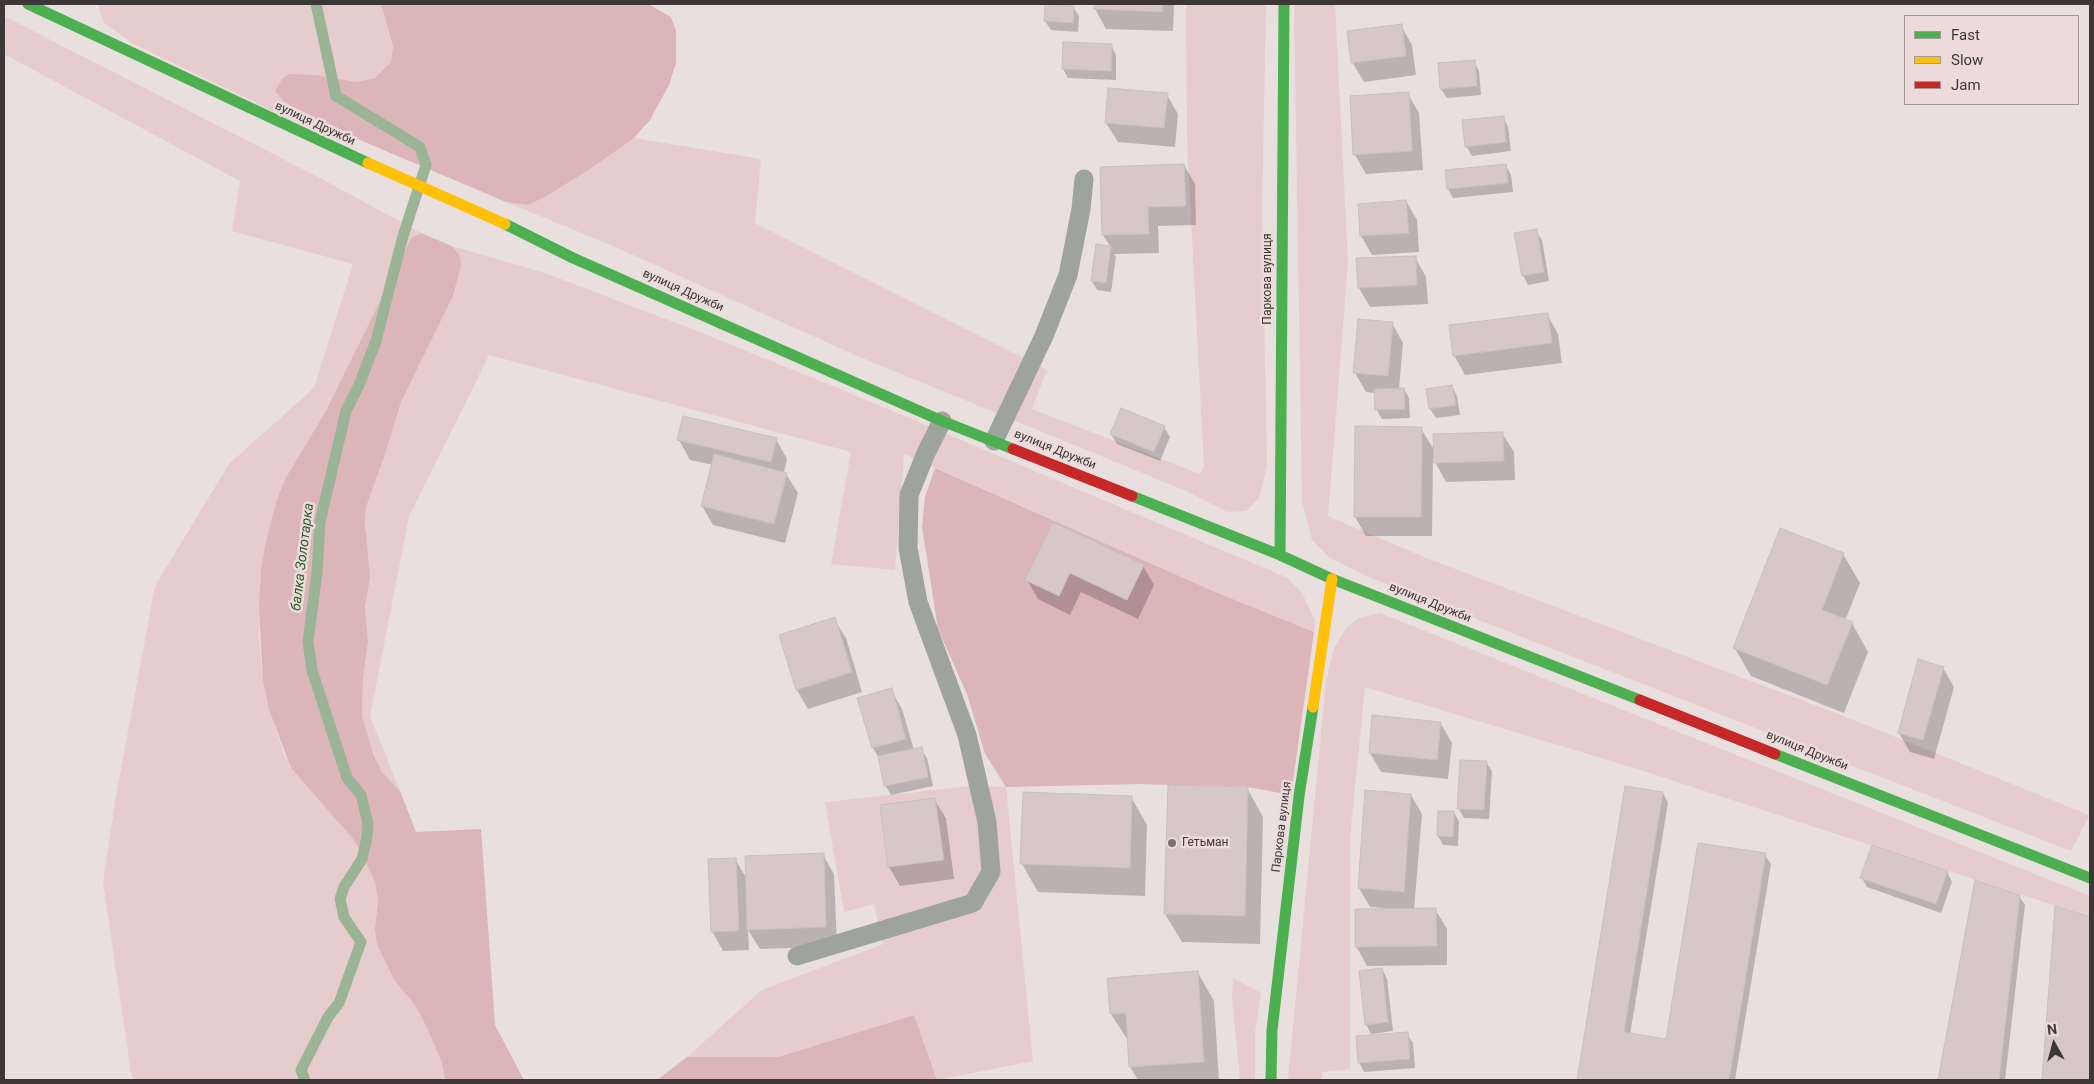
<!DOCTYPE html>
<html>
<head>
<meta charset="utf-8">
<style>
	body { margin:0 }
	#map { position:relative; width:2094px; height:1084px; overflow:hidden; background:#e9dfdf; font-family:Roboto,sans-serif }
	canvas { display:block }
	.frame { position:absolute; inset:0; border:5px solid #3e3737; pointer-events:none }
	.legend { position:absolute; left:1904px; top:15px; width:175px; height:90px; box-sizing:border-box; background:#eddbdb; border:1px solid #a79999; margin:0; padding:6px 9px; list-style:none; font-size:15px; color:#3e3737 }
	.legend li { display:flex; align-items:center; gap:10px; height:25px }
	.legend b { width:25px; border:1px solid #a79999 }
	.north { position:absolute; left:2029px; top:1019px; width:50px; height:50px; -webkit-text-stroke:4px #eddbdb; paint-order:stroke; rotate:353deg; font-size:14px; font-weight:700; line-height:20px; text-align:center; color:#3e3737 }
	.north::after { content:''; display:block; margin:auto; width:18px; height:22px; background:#3e3737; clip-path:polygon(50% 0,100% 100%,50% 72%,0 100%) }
</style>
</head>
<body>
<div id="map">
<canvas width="2094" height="1084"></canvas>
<div class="frame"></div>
<ul class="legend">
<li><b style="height:6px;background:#4caf50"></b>Fast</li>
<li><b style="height:6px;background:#ffc107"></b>Slow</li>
<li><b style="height:6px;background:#c62828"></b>Jam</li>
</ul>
<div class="north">N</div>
</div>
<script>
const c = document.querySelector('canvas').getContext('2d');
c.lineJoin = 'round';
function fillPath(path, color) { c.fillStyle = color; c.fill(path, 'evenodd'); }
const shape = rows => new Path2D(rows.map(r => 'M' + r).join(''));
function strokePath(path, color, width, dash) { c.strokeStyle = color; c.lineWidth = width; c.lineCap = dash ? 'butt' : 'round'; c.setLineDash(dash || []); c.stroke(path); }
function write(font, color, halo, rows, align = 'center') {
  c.font = font + ' Roboto,sans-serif'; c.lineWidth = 5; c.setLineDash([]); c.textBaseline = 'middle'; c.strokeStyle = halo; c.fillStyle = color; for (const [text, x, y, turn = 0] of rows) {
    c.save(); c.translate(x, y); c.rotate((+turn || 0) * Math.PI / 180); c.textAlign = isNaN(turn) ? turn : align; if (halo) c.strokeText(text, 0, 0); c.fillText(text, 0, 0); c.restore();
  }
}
fillPath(shape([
	[98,4,381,4,393,46,391,62,375,78,356,82,317,75,284,102,315,119,277,113,132,43,103,22],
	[1186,4,1266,4,1262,209,1267,465,1259,498,1246,511,1227,512,1186,491,855,355,613,246,506,202,528,205,545,197,587,171,634,138,761,159,755,223,1047,370,1032,409,1200,474,1204,467,1187,142],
	[1294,4,1335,4,1348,263,1328,516,1424,557,1846,717,2089,815,2071,851,1371,578,1330,558,1312,540,1302,501],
	[4,16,322,179,421,233,411,238,327,409,285,479,276,502,261,569,259,636,263,681,269,710,283,751,291,768,353,839,362,854,375,882,378,901,375,929,377,945,394,980,414,1004,425,1024,441,1060,445,1080,134,1080,131,1073,103,882,116,796,155,586,229,464,314,388,353,264,232,231,240,181,4,54],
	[452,246,545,273,692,329,845,391,1288,578,1302,593,1315,620,1314,632,1213,591,904,454,895,570,831,564,851,452,489,355,409,517,370,716,400,791,382,772,374,756,362,716,363,679,368,642,365,606,366,507,401,402,453,296,459,256],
	[1380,613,2090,896,2090,917,1631,767,1365,687,1350,838,1350,1069,1322,1072,1322,1080,1288,1080,1326,681,1334,648,1346,628,1359,618],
	[970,786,1006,787,1033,1061,937,1080,914,1015,778,1057,687,1057,762,990,883,944,874,904,844,912,825,802],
	[1233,978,1261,993,1255,1033,1255,1080,1240,1080,1232,998]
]), '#e7cccd');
fillPath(shape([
	[381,4,648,4,671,17,676,31,676,63,669,85,650,120,633,139,587,171,545,197,528,205,506,202,334,129,284,102,275,91,282,79,289,74,317,75,356,82,375,78,391,62,393,46],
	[421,233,452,246,460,256,461,265,453,296,401,402,385,454,366,507,365,524,370,577,365,606,368,642,363,679,362,716,374,756,382,772,400,791,416,832,481,829,495,1025,524,1080,445,1080,441,1060,425,1024,414,1004,394,980,377,945,375,929,378,901,375,882,362,854,353,839,291,768,269,710,263,681,259,608,261,569,266,542,276,502,285,479,327,409,411,238],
	[935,468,1213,591,1314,632,1291,795,1248,787,1139,784,1006,787,985,754,967,694,938,629,922,527,925,497],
	[914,1015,937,1080,657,1080,687,1057,778,1057]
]), '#dcb5b8');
fillPath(shape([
	[1096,4,1174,4,1173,31,1106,29,1095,9],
	[1073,7,1079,16,1078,32,1051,30,1045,21],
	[1401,26,1412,45,1416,75,1364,82,1352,62],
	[1111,45,1116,55,1116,80,1068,78,1063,69],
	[1474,61,1479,71,1481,95,1447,98,1441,89],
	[1408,94,1419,113,1423,170,1366,174,1355,155,1351,97],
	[1167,95,1178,114,1175,147,1118,142,1106,123],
	[1503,117,1508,127,1511,151,1472,156,1466,146],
	[1184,165,1195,184,1196,225,1158,226,1159,253,1114,254,1116,257,1111,292,1097,290,1092,281,1111,248,1103,235],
	[1506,166,1511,175,1513,192,1453,198,1448,189],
	[1406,201,1417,220,1419,252,1372,255,1361,236,1359,205],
	[1536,231,1542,240,1549,281,1528,285,1523,275],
	[1415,257,1426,277,1428,304,1370,307,1359,288],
	[1547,314,1558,334,1562,363,1465,375,1454,355],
	[1392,323,1403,343,1399,389,1404,389,1409,398,1410,418,1382,419,1376,409,1376,393,1366,392,1355,373],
	[1452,386,1457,396,1460,415,1436,418,1430,409,1427,390],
	[1164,427,1170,437,1160,461,1117,444,1111,434],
	[1421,429,1435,451,1502,433,1514,452,1515,480,1446,482,1433,458,1432,536,1366,536,1355,517],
	[776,439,787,459,784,473,786,474,798,493,785,543,713,525,702,506,713,465,690,460,679,440],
	[1054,523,1143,566,1154,585,1138,619,1081,592,1070,615,1038,599,1027,580],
	[1843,554,1860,583,1845,621,1852,623,1868,652,1844,713,1751,676,1734,647],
	[834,619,846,638,862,692,808,709,797,690,780,635],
	[1943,668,1954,687,1934,759,1910,752,1899,733],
	[891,690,902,709,914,750,921,749,927,758,933,786,891,795,885,785,880,760,873,748,859,699],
	[1441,724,1452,743,1448,779,1381,772,1370,753],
	[1486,762,1492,771,1489,819,1464,818,1459,809],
	[1626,787,1663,793,1668,803,1630,1035,1667,1041,1765,855,1771,864,1735,1080,1578,1080],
	[1247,788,1263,817,1260,944,1182,942,1165,914],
	[1024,794,1131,797,1147,825,1145,896,1038,892,1022,864],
	[1411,795,1422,814,1414,910,1435,909,1447,929,1447,965,1367,966,1356,946,1385,908,1370,907,1359,888],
	[934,799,946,818,954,879,900,886,889,867],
	[1454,812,1459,822,1458,846,1443,845,1438,836],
	[823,855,834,874,837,946,760,949,748,930,749,950,723,951,712,931,735,859,747,879],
	[1947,872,1952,882,1941,913,1867,887,1862,878],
	[1976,882,2019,896,2025,905,2005,1080,1939,1080],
	[2056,908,2090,918,2090,1080,2044,1080],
	[1382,969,1387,979,1393,1031,1371,1034,1366,1024],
	[1198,973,1214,1001,1219,1080,1138,1080,1130,1067,1129,1042,1111,1014,1109,979],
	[1407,1034,1413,1043,1415,1068,1364,1072,1359,1062]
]), '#0003');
strokePath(shape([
	[305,1080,301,1070,328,1017,339,1003,361,942,344,917,340,899,344,887,362,859,367,837,368,823,361,795,347,778,312,670,308,642,317,572,320,522,346,411,359,385,376,341,403,236,426,165,420,147,336,96,316,4]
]), '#9bb496', 11);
const building = shape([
	[1045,4,1074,6,1073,23,1044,21,1045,4],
	[1094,4,1163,4,1162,12,1094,9,1094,4],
	[1402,24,1406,56,1351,63,1347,31,1402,24],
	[1063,42,1112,44,1111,71,1062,69,1063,42],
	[1475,60,1477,86,1440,89,1438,63,1475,60],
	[1108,88,1168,93,1164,128,1105,123,1108,88],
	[1409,92,1412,151,1353,155,1350,96,1409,92],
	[1504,116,1506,142,1465,147,1462,120,1504,116],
	[1184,164,1186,206,1148,207,1149,234,1102,235,1100,167,1184,164],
	[1506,164,1508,183,1447,189,1445,170,1506,164],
	[1406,200,1409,233,1360,236,1358,204,1406,200],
	[1537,229,1544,272,1522,276,1514,233,1537,229],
	[1096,244,1111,246,1106,283,1091,281,1096,244],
	[1416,256,1417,285,1358,288,1356,258,1416,256],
	[1548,313,1552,343,1453,356,1449,325,1548,313],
	[1358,319,1393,322,1388,376,1353,373,1358,319],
	[1452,385,1456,405,1429,409,1426,389,1452,385],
	[1404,388,1405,409,1375,410,1374,389,1404,388],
	[1121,408,1165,426,1154,452,1110,434,1121,408],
	[683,416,777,438,771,462,677,440,683,416],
	[1355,426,1422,427,1421,517,1354,517,1355,426],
	[1503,432,1504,461,1434,463,1433,434,1503,432],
	[714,454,787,473,774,524,701,506,714,454],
	[1053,522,1144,565,1127,600,1070,573,1059,596,1025,580,1053,522],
	[1780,528,1844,553,1822,610,1853,622,1827,685,1733,648,1780,528],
	[835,617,852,672,796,690,779,635,835,617],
	[1918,659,1944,667,1923,740,1898,733,1918,659],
	[892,688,906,739,872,748,857,698,892,688],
	[1372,715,1441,722,1437,760,1369,753,1372,715],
	[922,747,928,777,884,786,878,756,922,747],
	[1460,760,1487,761,1484,810,1457,809,1460,760],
	[1168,785,1248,787,1245,916,1164,914,1168,785],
	[1625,786,1663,792,1624,1032,1666,1039,1698,843,1766,853,1729,1080,1577,1080,1625,786],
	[1365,790,1411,794,1404,892,1358,888,1365,790],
	[1023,792,1132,796,1130,868,1020,864,1023,792],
	[935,798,944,860,888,867,880,805,935,798],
	[1438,811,1454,811,1453,837,1437,836,1438,811],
	[1872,845,1948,871,1936,904,1860,878,1872,845],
	[824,853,826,927,747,930,745,856,824,853],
	[736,858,739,931,711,932,708,859,736,858],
	[1975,880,2020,895,1999,1080,1938,1080,1975,880],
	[2055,906,2090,917,2090,1080,2042,1080,2055,906],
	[1436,908,1437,946,1355,947,1355,909,1436,908],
	[1382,968,1388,1022,1365,1025,1359,971,1382,968],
	[1198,971,1204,1062,1129,1067,1126,1013,1110,1014,1107,978,1198,971],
	[1408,1032,1410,1059,1358,1063,1356,1036,1408,1032]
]);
fillPath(building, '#d8c7c8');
strokePath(building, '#c7c0c0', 1);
strokePath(shape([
	[994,441,1044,336,1068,275,1081,209,1084,179],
	[797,956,973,903,991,872,987,822,967,735,918,602,908,548,909,495,926,453,942,421]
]), '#9fa39d', 19);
strokePath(shape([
	[28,4,368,163],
	[505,224,573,258,942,421,1013,449],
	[1132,496,1280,555,1332,579,1640,700],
	[1280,555,1284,4],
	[1775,754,2090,878],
	[1271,1080,1272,1030,1299,796,1313,707]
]), '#4caf50', 11);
strokePath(shape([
	[368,163,505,224],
	[1313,707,1332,579]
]), '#ffc107', 11);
strokePath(shape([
	[1013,449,1132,496],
	[1640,700,1775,754]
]), '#c62828', 11);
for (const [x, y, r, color] of [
	[1172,843,5,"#7a7272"]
]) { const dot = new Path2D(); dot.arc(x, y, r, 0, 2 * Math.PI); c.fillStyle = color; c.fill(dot); strokePath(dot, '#eddbdb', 2); }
write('12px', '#3e3737', '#eddbdb', [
	["вулиця Дружби",315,124,25],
	["Паркова вулиця",1268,279,-90],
	["вулиця Дружби",683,291,24],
	["вулиця Дружби",1055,450,22],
	["вулиця Дружби",1430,603,22],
	["вулиця Дружби",1807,751,22],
	["Паркова вулиця",1282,827,-83]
]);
write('12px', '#3e3737', '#eddbdb', [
	["Гетьман",1182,843]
], 'left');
write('italic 14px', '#265d24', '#eddbdb', [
	["балка Золотарка",303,557,-83]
]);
</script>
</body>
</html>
